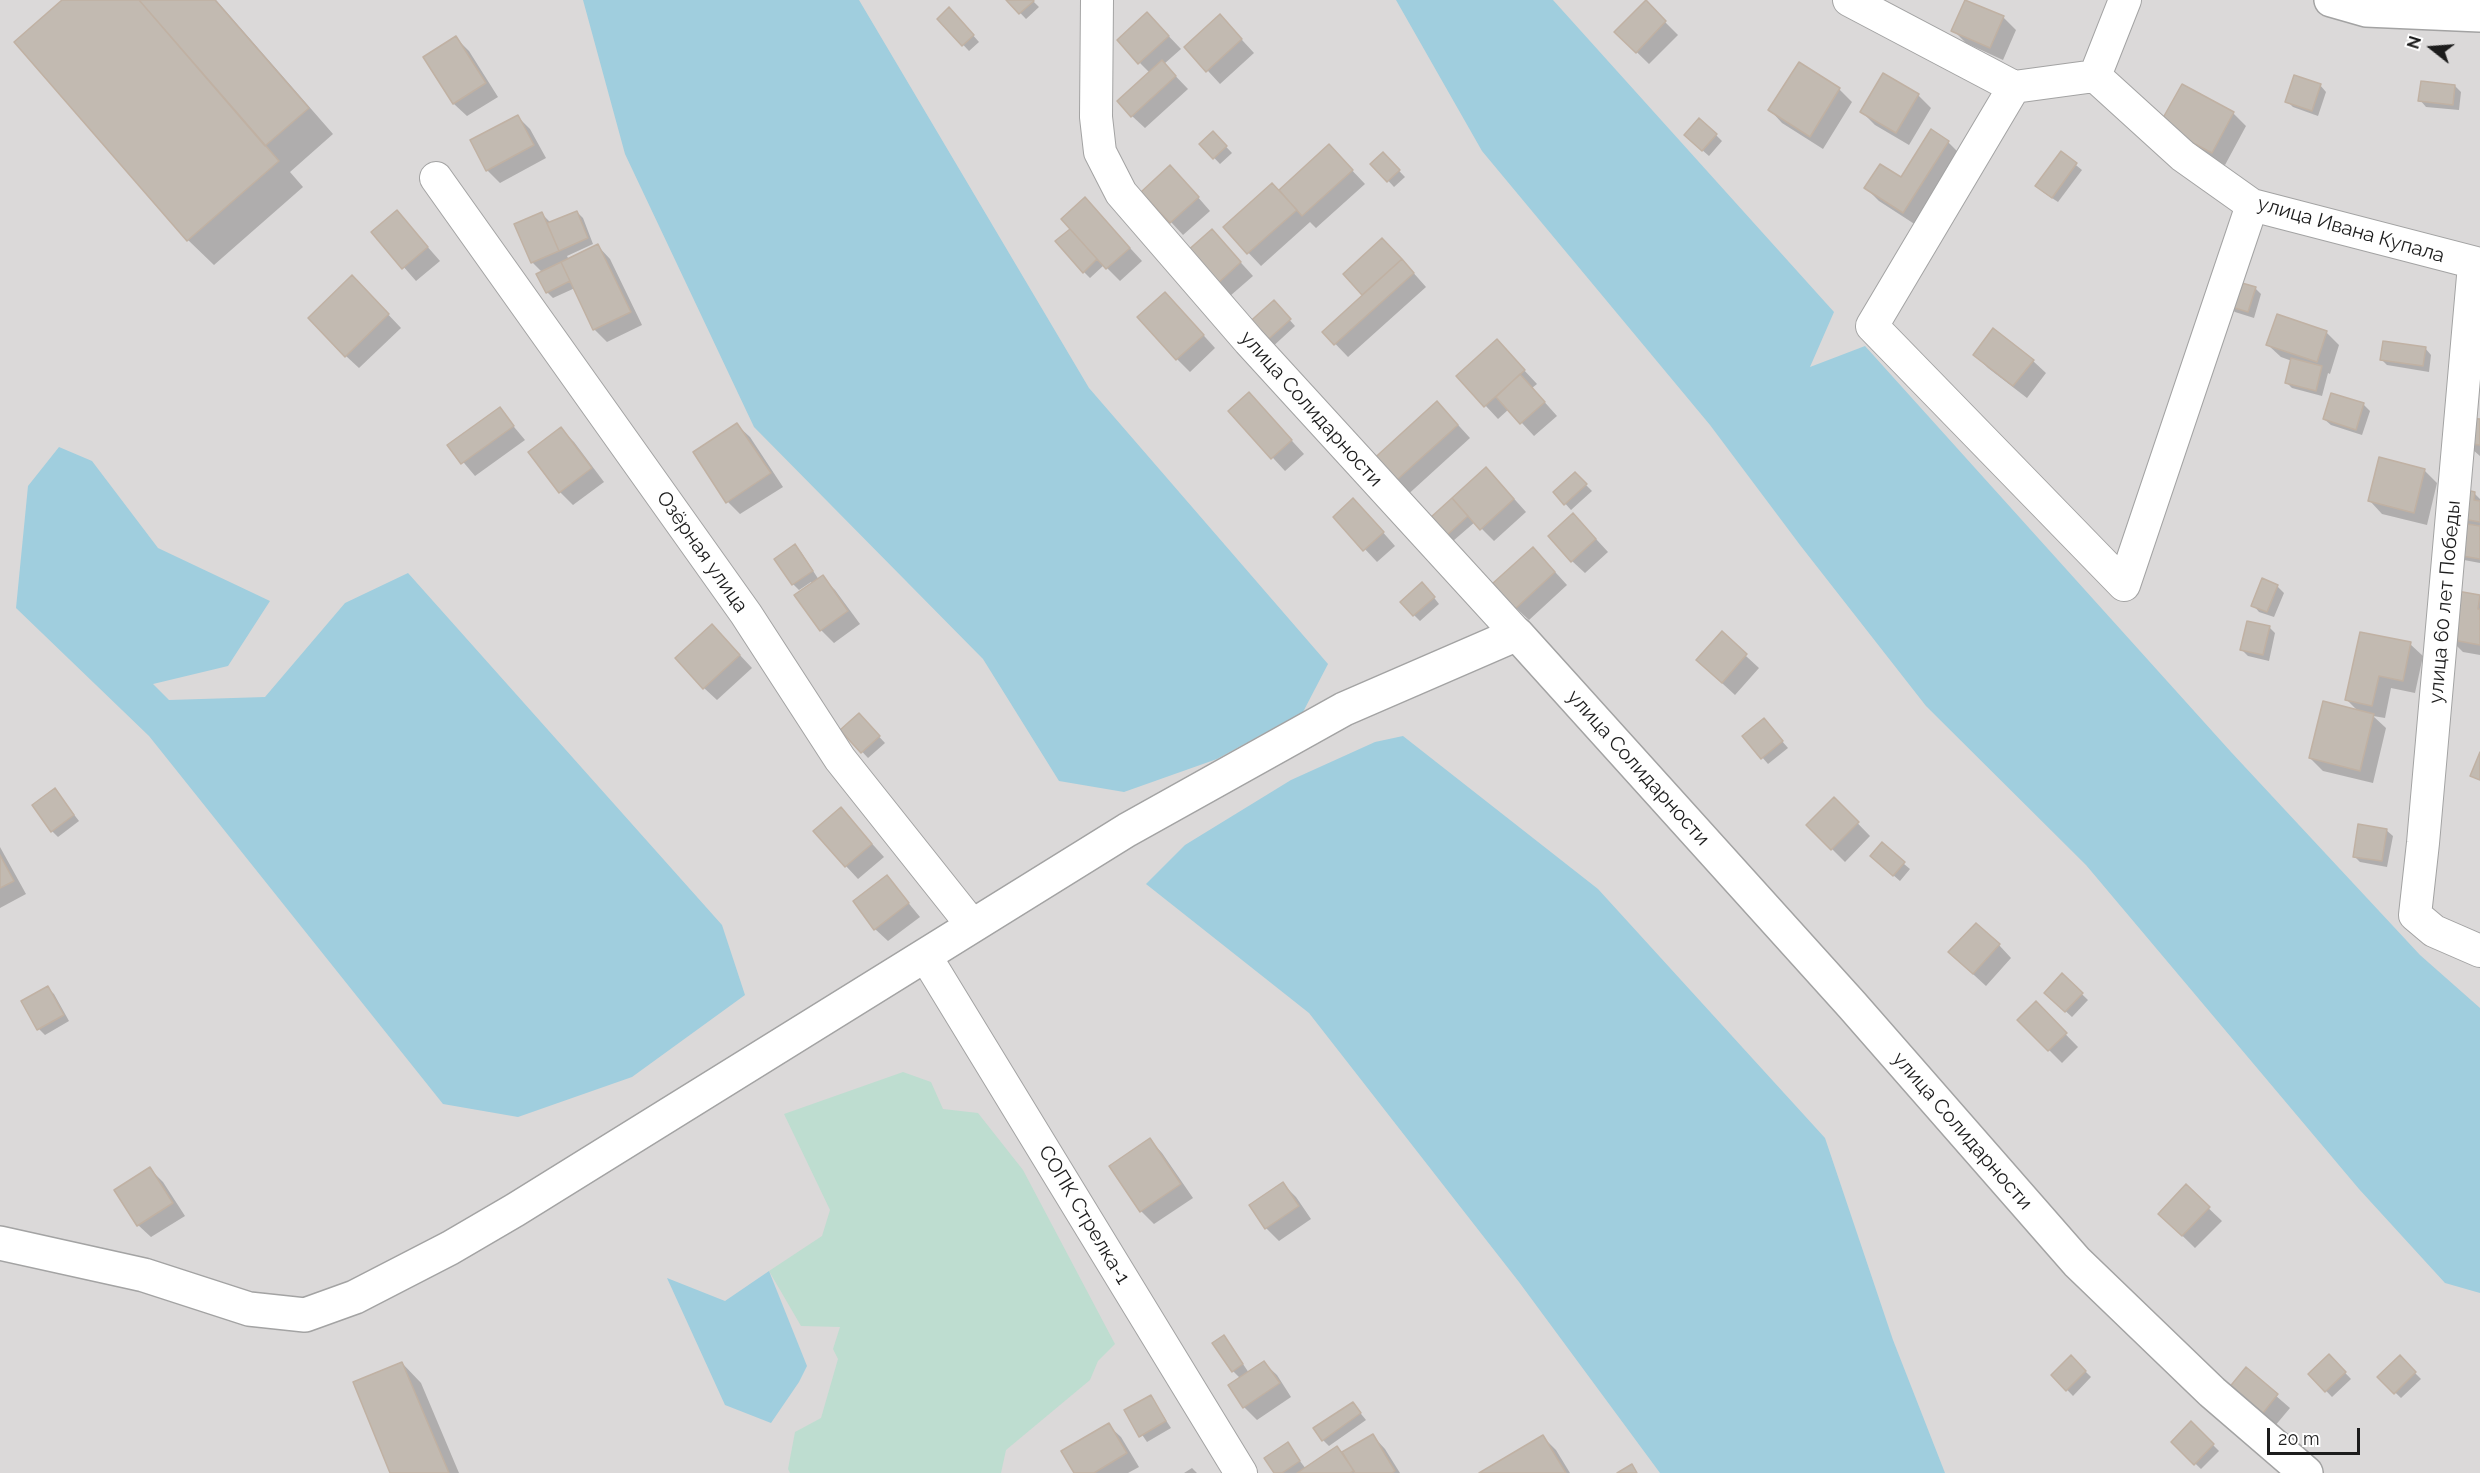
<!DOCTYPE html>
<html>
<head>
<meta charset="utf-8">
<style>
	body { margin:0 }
	#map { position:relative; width:2480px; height:1473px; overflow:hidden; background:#eeeae2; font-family:Raleway,sans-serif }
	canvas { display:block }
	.north { position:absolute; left:2402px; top:18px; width:60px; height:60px; -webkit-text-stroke:4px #fff; paint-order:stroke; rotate:287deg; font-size:16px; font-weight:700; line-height:24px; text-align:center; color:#1c1c1c }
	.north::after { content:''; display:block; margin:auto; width:21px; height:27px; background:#1c1c1c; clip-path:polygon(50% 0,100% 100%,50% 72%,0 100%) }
	.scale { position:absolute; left:2267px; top:1428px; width:93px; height:27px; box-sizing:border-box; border:3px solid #1c1c1c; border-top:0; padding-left:8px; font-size:18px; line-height:21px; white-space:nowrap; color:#1c1c1c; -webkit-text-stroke:4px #fff; paint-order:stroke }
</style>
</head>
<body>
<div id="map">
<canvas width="2480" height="1473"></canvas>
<div class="north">N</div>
<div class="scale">20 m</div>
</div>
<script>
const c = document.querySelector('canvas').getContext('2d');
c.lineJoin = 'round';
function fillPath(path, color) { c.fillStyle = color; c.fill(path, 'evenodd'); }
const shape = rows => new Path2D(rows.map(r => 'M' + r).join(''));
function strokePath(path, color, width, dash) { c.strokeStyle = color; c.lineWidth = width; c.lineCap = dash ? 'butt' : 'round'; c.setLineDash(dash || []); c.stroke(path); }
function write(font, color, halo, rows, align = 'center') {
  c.font = font + ' Raleway,sans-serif'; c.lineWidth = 5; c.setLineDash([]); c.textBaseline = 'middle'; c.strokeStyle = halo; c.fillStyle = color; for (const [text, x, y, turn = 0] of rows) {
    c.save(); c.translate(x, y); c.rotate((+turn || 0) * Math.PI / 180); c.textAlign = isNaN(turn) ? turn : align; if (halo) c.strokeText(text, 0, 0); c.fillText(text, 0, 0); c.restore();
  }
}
fillPath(shape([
	[0,0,2480,0,2480,1473,0,1473]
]), '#dbd9d9');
fillPath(shape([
	[903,1072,931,1082,943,1109,978,1113,1023,1170,1115,1344,1098,1361,1090,1380,1006,1450,1001,1473,790,1473,788,1469,795,1432,821,1418,838,1359,833,1349,840,1327,801,1326,769,1271,822,1236,830,1210,784,1114]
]), '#beddd0');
fillPath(shape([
	[583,0,859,0,1089,388,1328,664,1303,712,1217,759,1124,792,1059,781,983,659,754,427,625,154],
	[1396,0,1553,0,1834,312,1810,367,1865,346,2231,752,2420,955,2480,1008,2480,1293,2445,1283,2359,1189,2086,865,1926,706,1800,545,1710,425,1482,151],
	[59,447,92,461,158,548,270,601,228,666,153,684,169,700,265,697,345,603,408,573,722,925,745,995,632,1077,518,1117,443,1104,149,736,16,608,28,486],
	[1403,736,1598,889,1825,1138,1893,1340,1945,1473,1660,1473,1519,1282,1309,1013,1146,884,1185,845,1291,780,1375,742],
	[769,1271,807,1366,799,1382,771,1423,725,1405,667,1278,725,1301]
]), '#a0cede');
fillPath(shape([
	[64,0,216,0,333,134,290,172,303,187,214,265,188,240],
	[1008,0,1032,0,1039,7,1026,19],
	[1646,3,1678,35,1649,64,1616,32],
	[955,15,979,42,969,51,939,19],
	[2003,17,2016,30,2003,60,1966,43,1953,30],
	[1160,27,1181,49,1164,64,1188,89,1145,128,1132,116,1150,73,1140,63],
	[1232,29,1254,53,1220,84,1186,47],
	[456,38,469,51,498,97,467,116,454,104,425,58],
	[1799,64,1839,89,1852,102,1823,149,1782,123,1770,110],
	[2320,85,2326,92,2318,116,2293,107,2287,101],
	[2455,86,2461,92,2459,110,2426,107,2420,100],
	[1918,95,1931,108,1909,145,1875,125,1862,112],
	[2233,113,2246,126,2225,165,2174,138],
	[517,116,530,129,546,158,500,183,487,170],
	[1213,133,1232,153,1220,164,1201,144],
	[1716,135,1722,141,1709,156,1692,141],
	[1948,142,1961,155,1916,225,1879,201,1866,188,1901,179],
	[1329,146,1365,184,1316,228,1310,222,1261,266,1225,228,1279,192],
	[2061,153,2082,170,2058,202,2043,192],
	[1383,154,1405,177,1394,187,1373,164],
	[1183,180,1210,211,1183,235,1171,222],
	[397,212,440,261,416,281,373,232],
	[577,212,583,218,593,244,567,256,569,260,598,246,610,259,642,325,607,342,594,329,575,288,553,298,547,292,543,273,532,262,542,214,551,223],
	[1097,212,1142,261,1120,281,1104,265,1090,278,1084,272],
	[1224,244,1253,276,1230,296,1217,284],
	[1395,252,1426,287,1348,357,1324,332,1364,295,1345,274],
	[2255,288,2261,294,2254,318,2235,312,2229,306],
	[365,290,401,328,359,368,346,356],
	[1178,307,1215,348,1190,372,1177,359],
	[1279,308,1295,326,1269,350,1263,344],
	[2326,332,2339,345,2330,374,2328,373,2322,396,2292,388,2286,382,2292,361,2281,357,2268,345],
	[2425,348,2431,355,2429,372,2387,365,2381,359],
	[1509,354,1537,384,1532,388,1557,416,1534,436,1509,409,1498,419,1458,376],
	[1975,355,2033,361,2046,373,2027,398,1988,368],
	[2332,395,2364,405,2370,411,2362,435,2331,425,2324,419],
	[1261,407,1304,454,1285,471,1230,411],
	[499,409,525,440,475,476,449,445],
	[1450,416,1470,438,1403,499,1370,464],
	[2480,421,2480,456,2465,443],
	[737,425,750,437,783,487,740,514,728,502],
	[561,429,574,442,604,482,573,505,560,492],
	[2425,471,2437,483,2427,525,2382,514,2370,501],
	[1575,474,1592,491,1571,510,1555,492],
	[1499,482,1526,512,1494,541,1475,522,1453,541,1447,535],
	[2474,493,2480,499,2480,563,2464,560,2459,518],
	[1366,513,1395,546,1377,562,1335,517],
	[1586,528,1608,552,1585,573,1572,561],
	[801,552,819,580,822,577,835,590,860,624,834,643,821,630,796,596,812,584,811,582,799,590,793,584],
	[1546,562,1567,585,1529,620,1516,608],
	[2263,580,2278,587,2284,593,2274,617,2259,612,2253,605],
	[1428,590,1439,604,1420,621,1414,615],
	[2458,593,2480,597,2480,655,2463,652,2450,639],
	[2269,627,2275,633,2269,661,2248,656,2242,650],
	[1722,634,1759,668,1735,695,1711,673],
	[724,638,752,668,717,700,704,688],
	[2410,644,2423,656,2415,693,2391,688,2385,718,2373,716,2386,728,2373,783,2323,771,2310,758,2359,712,2347,700],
	[859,715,885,743,868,758,842,730],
	[1769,726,1788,748,1768,764,1744,736],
	[55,790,79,821,58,837,52,831],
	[1834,799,1870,836,1845,862,1808,825],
	[841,809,884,857,858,879,846,866],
	[2386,830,2393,836,2387,867,2360,862,2354,856],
	[0,847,26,894,0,908],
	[1878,862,1904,864,1910,869,1900,881],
	[887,877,920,917,888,941,875,929],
	[1999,945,2011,958,1986,986,1963,965],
	[2062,975,2088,1000,2072,1017,2046,993],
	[48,988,54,994,69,1021,45,1035,39,1029],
	[2036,1004,2078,1047,2062,1063,2019,1020],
	[1150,1140,1162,1153,1193,1198,1154,1224,1141,1211,1111,1167],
	[150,1169,163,1182,185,1216,151,1237,138,1225],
	[1283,1184,1296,1197,1311,1219,1279,1241,1266,1228],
	[2186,1187,2222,1221,2195,1248,2160,1214],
	[1229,1343,1249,1373,1264,1363,1277,1375,1291,1397,1257,1420,1244,1407,1240,1378,1233,1371],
	[2329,1356,2351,1379,2332,1397,2310,1374],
	[2071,1357,2091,1377,2073,1396,2053,1375],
	[2400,1358,2421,1379,2401,1398,2379,1377],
	[402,1363,421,1383,459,1473,392,1473],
	[2246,1370,2290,1408,2269,1433],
	[1151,1397,1171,1428,1147,1442,1126,1411],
	[1353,1404,1366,1420,1329,1446,1323,1440],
	[2191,1423,2219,1451,2201,1469,2173,1442],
	[1108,1425,1121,1437,1139,1467,1128,1473,1076,1473],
	[1373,1436,1385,1449,1400,1473,1276,1473,1287,1444,1306,1469,1337,1448,1343,1453],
	[1543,1437,1556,1450,1570,1473,1482,1473],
	[1192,1468,1197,1473,1184,1473]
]), '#0003');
const building = shape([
	[62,0,139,0,279,161,187,241,14,42,62,0],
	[139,0,215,0,309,108,265,146,139,0],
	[1006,0,1033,0,1034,1,1019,14,1006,0],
	[1646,0,1666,21,1636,53,1614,32,1646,0],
	[1965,0,2004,16,1990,48,1951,31,1965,0],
	[949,7,974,35,962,46,937,19,949,7],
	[1147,12,1169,36,1138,64,1117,40,1147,12],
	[1220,14,1242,39,1206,72,1184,47,1220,14],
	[456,36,486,83,453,104,423,57,456,36],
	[1162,60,1176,76,1131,117,1117,101,1162,60],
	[1799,62,1840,88,1810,137,1768,110,1799,62],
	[1883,73,1919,94,1896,133,1860,112,1883,73],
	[2294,75,2321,84,2312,111,2285,102,2294,75],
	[2421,81,2455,85,2453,105,2418,101,2421,81],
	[2182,84,2234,112,2212,153,2159,125,2182,84],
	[518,115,534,145,486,171,470,140,518,115],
	[1699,118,1717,134,1702,151,1684,135,1699,118],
	[1931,129,1949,141,1903,213,1864,188,1880,164,1901,177,1931,129],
	[1213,131,1227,146,1213,159,1199,144,1213,131],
	[1329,144,1353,170,1302,216,1279,190,1329,144],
	[2061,151,2077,163,2052,198,2035,186,2061,151],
	[1383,152,1400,170,1387,182,1370,164,1383,152],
	[1170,165,1199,197,1170,223,1141,192,1170,165],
	[1272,183,1297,210,1247,254,1223,227,1272,183],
	[1085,197,1130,248,1106,269,1061,219,1085,197],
	[397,210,428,247,402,269,371,232,397,210],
	[577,211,588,238,559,251,547,223,577,211],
	[542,212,559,251,531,263,514,224,542,212],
	[1070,229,1097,259,1083,273,1055,241,1070,229],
	[1212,229,1241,262,1216,285,1186,252,1212,229],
	[1382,238,1402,259,1362,295,1343,274,1382,238],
	[598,244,631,312,593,330,561,262,598,244],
	[1402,259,1414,273,1334,345,1322,332,1402,259],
	[561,262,570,281,546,293,536,274,561,262],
	[352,275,389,314,345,357,308,318,352,275],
	[2235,281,2256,287,2248,312,2228,306,2235,281],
	[1165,292,1204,335,1176,360,1137,317,1165,292],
	[1274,300,1291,319,1262,345,1245,326,1274,300],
	[2277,314,2327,331,2317,362,2266,345,2277,314],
	[1993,328,2034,360,2013,386,1973,355,1993,328],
	[1497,339,1525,370,1484,407,1456,376,1497,339],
	[2383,341,2426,347,2423,366,2380,360,2383,341],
	[2291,358,2322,366,2316,391,2285,383,2291,358],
	[1520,374,1545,402,1520,424,1496,397,1520,374],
	[1249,392,1292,440,1271,459,1228,411,1249,392],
	[2331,393,2364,403,2356,430,2323,419,2331,393],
	[1437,401,1458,425,1389,487,1368,464,1437,401],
	[500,407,514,426,461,464,447,445,500,407],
	[2466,418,2480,419,2480,445,2463,443,2466,418],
	[737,423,771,473,726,503,693,452,737,423],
	[561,427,592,468,559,493,528,452,561,427],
	[2379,457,2425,469,2414,513,2368,501,2379,457],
	[1486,467,1514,499,1480,530,1452,498,1486,467],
	[1575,472,1587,484,1564,505,1553,492,1575,472],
	[2462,489,2475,492,2474,500,2480,501,2480,522,2457,518,2462,489],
	[1353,498,1384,532,1363,551,1333,517,1353,498],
	[1452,498,1468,516,1446,536,1430,518,1452,498],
	[1573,513,1596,539,1571,562,1548,536,1573,513],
	[2461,523,2480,526,2480,559,2456,555,2461,523],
	[795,544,813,571,792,585,774,559,795,544],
	[1533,547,1555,572,1515,609,1492,584,1533,547],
	[823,575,848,611,820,631,794,595,823,575],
	[2262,578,2278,585,2267,612,2251,606,2262,578],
	[1422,582,1435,597,1413,616,1400,602,1422,582],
	[2457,591,2480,595,2478,609,2480,609,2480,645,2448,639,2457,591],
	[2247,621,2270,626,2263,655,2240,650,2247,621],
	[712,624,740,655,703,689,675,658,712,624],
	[1722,631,1747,654,1722,683,1696,660,1722,631],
	[2360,632,2411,642,2403,681,2379,676,2372,706,2345,700,2360,632],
	[2323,701,2374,714,2360,771,2309,758,2323,701],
	[859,713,880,736,861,753,840,730,859,713],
	[1764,718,1783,741,1761,759,1742,736,1764,718],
	[2480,752,2480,780,2470,776,2480,752],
	[55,788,74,815,51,832,32,805,55,788],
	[1834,797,1859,822,1831,850,1806,825,1834,797],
	[841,807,872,844,845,867,813,831,841,807],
	[2358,824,2387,829,2382,861,2353,857,2358,824],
	[1882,842,1905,862,1893,876,1870,856,1882,842],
	[0,855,14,881,0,888,0,855],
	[887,875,909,903,874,930,853,901,887,875],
	[1976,923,2000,944,1973,974,1948,952,1976,923],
	[2062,973,2083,993,2065,1012,2044,993,2062,973],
	[48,986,64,1015,37,1030,21,1001,48,986],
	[2036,1001,2067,1033,2048,1051,2017,1020,2036,1001],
	[1150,1138,1181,1184,1140,1212,1109,1166,1150,1138],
	[150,1167,173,1203,137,1226,114,1190,150,1167],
	[1283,1182,1299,1206,1265,1229,1249,1205,1283,1182],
	[2186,1184,2210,1207,2182,1236,2158,1214,2186,1184],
	[1224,1335,1243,1364,1232,1372,1212,1343,1224,1335],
	[2329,1354,2346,1372,2325,1392,2308,1374,2329,1354],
	[2071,1355,2086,1371,2066,1391,2051,1375,2071,1355],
	[2400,1355,2416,1372,2394,1394,2377,1377,2400,1355],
	[1264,1361,1280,1383,1243,1408,1228,1385,1264,1361],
	[402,1362,449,1473,390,1473,353,1382,402,1362],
	[2246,1367,2278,1394,2256,1422,2223,1395,2246,1367],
	[1151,1395,1166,1421,1139,1437,1124,1410,1151,1395],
	[1353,1402,1361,1413,1322,1441,1313,1428,1353,1402],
	[2191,1421,2214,1444,2194,1465,2171,1442,2191,1421],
	[1109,1423,1127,1453,1094,1473,1074,1473,1061,1451,1109,1423],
	[1373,1434,1395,1471,1392,1473,1355,1473,1342,1452,1373,1434],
	[1543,1435,1566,1473,1479,1473,1543,1435],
	[1288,1442,1300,1461,1282,1473,1274,1473,1264,1458,1288,1442],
	[1337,1446,1354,1471,1350,1473,1297,1473,1337,1446],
	[1632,1464,1637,1473,1617,1473,1632,1464]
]);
fillPath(building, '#c2bab1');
strokePath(building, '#c0b1a3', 1.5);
const minor = shape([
	[1097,0,1096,117,1100,152,1121,193,1249,341,1517,634],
	[1849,0,2014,87],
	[2125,0,2095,76,2183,156,2252,205,2480,264],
	[2095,76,2014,87,1872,326,2124,585,2252,205],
	[436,178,746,614,840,759,972,925],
	[2474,265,2423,843,2415,915,2434,931,2480,951],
	[926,957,1241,1473]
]);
const tertiary = shape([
	[2331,0,2366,10,2480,15],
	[0,1243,144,1275,249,1309,305,1315,355,1297,450,1248,515,1210,1127,830,1344,709,1517,634,1852,1005,2077,1262,2212,1392,2306,1473]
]);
strokePath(minor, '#a3a3a3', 34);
strokePath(tertiary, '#a3a3a3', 36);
strokePath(minor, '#fff', 32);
strokePath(tertiary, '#fff', 33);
write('20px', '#1c1c1c', '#fff', [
	["улица Ивана Купала",2351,230,16],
	["улица Солидарности",1311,409,48],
	["Озёрная улица",702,552,55],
	["улица 60 лет Победы",2445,602,-85],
	["улица Солидарности",1638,768,48],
	["улица Солидарности",1962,1131,49],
	["СОПК Стрелка-1",1084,1215,59]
]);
</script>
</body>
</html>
